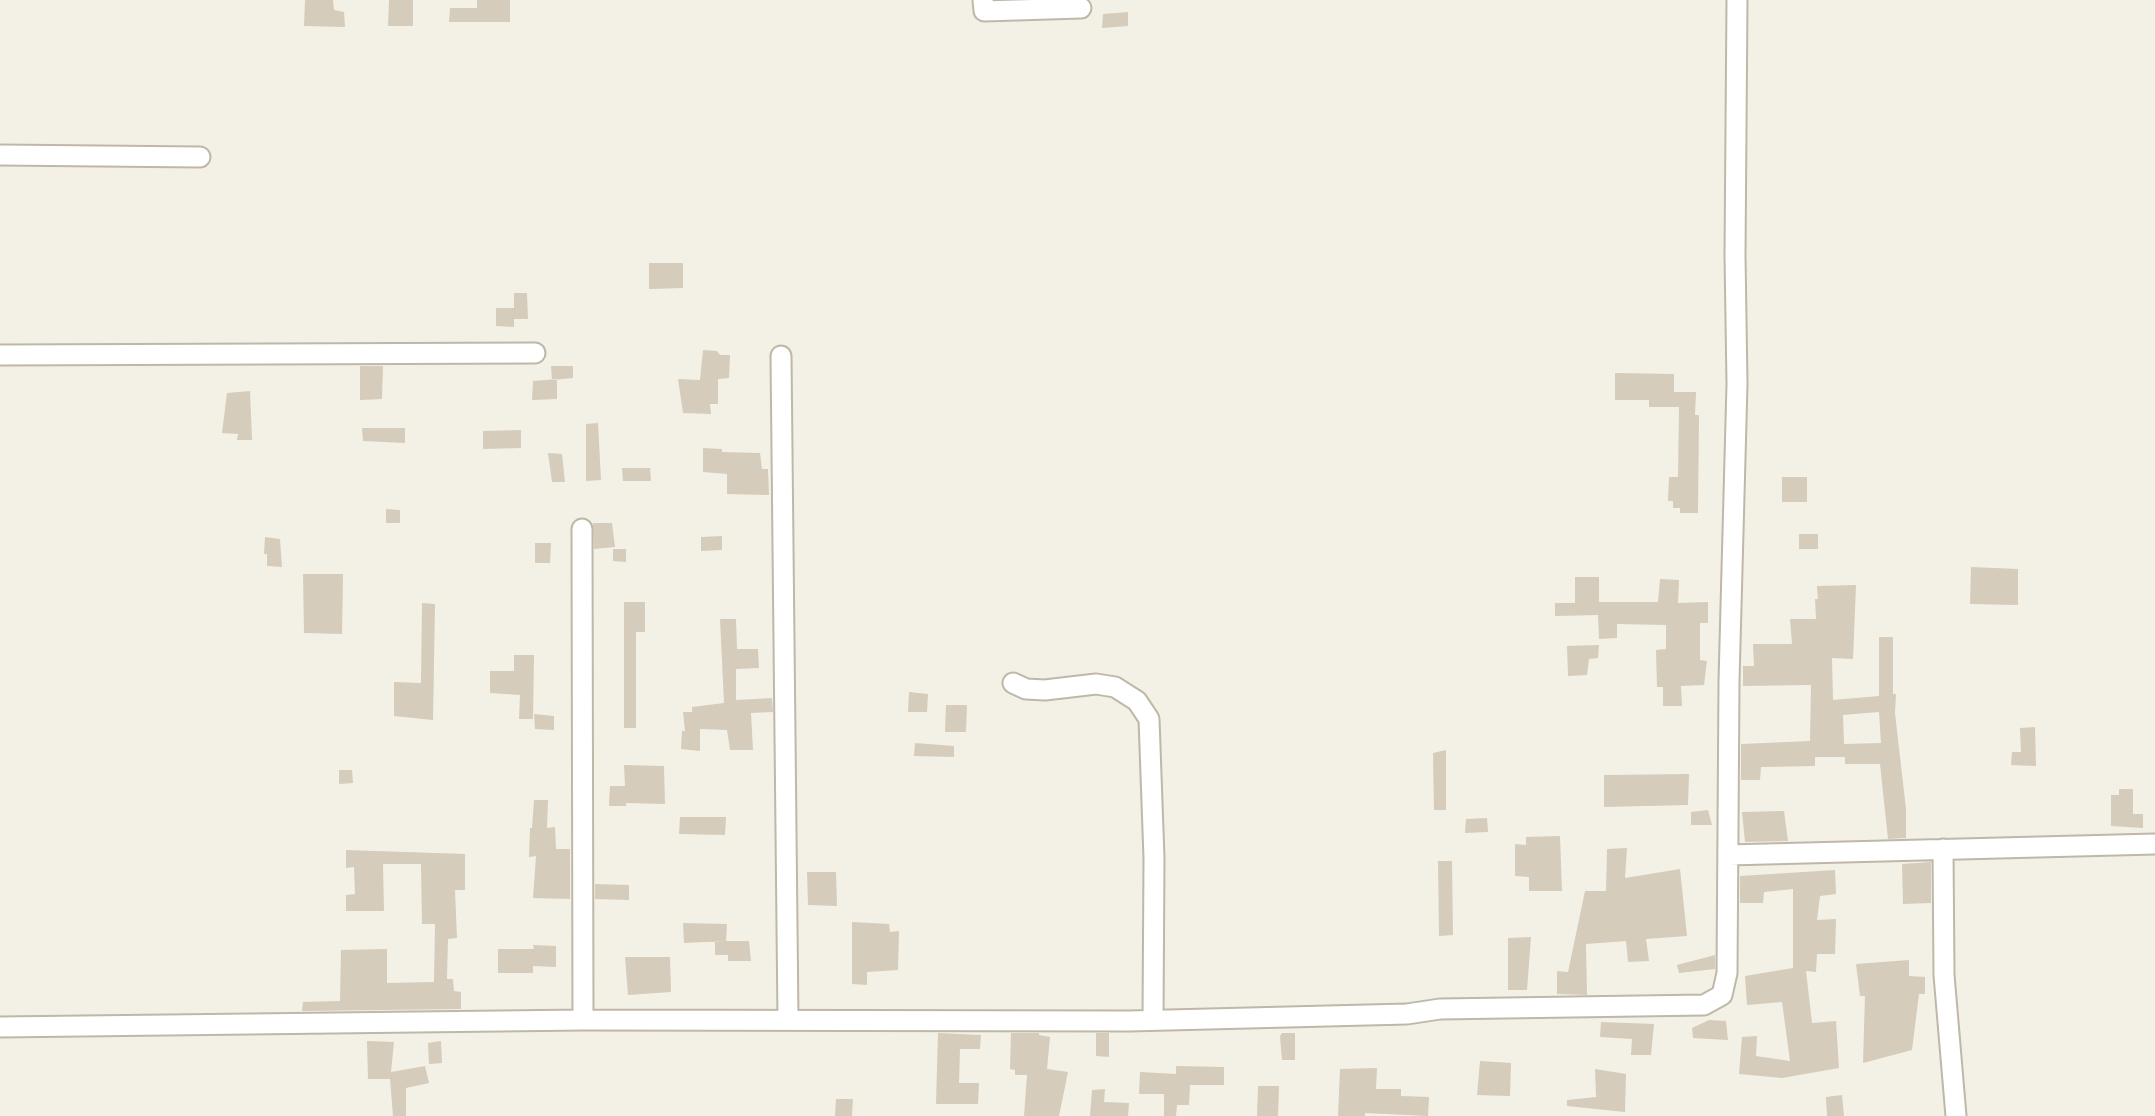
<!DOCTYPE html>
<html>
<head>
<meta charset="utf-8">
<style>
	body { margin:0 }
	canvas { display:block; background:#f3f0e5 }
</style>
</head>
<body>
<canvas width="2155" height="1116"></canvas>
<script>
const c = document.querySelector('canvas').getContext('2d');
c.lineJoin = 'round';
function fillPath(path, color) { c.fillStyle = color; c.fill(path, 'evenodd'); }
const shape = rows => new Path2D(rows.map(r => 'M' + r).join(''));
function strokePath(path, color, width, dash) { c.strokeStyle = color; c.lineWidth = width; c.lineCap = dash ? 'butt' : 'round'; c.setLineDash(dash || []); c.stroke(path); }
fillPath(shape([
	[305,0,333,0,334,10,344,12,345,27,304,26],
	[389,0,413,0,413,26,388,26],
	[477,0,510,0,510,22,449,22,450,8,477,8],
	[1128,12,1128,26,1102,28,1103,14],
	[649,263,683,263,683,288,649,289],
	[514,293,527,293,528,319,514,319,514,327,496,326,496,308,514,308],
	[703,350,717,351,720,355,730,355,729,378,718,379,718,404,710,404,711,414,683,413,678,379,700,380],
	[360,366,383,366,382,399,360,400],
	[551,366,573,366,573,378,552,380],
	[1615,373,1674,374,1674,392,1696,392,1695,415,1699,415,1698,513,1680,513,1680,508,1673,508,1673,501,1668,501,1669,477,1678,477,1679,407,1649,407,1649,400,1615,400],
	[557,379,557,399,532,400,533,381],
	[250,391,252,440,237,440,238,434,222,433,227,393],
	[598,423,601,480,586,481,586,424],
	[362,428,405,428,405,443,363,441],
	[521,430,521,448,483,449,483,431],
	[703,448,722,449,722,452,760,453,762,469,768,469,769,495,727,494,727,474,703,472],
	[548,453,562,454,565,482,552,482],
	[622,468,650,468,651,481,623,481],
	[1782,477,1807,477,1807,502,1782,502],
	[386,509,400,510,400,523,386,523],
	[593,523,612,523,615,547,594,549],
	[1799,534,1818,534,1818,549,1799,549],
	[722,536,722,550,701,551,701,537],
	[265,537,280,539,282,567,267,566,267,554,264,554],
	[535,543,551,543,550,563,535,563],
	[613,549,626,549,626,562,613,561],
	[1971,567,2018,569,2018,605,1970,604],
	[303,574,343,574,342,634,304,633],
	[1575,577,1599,577,1599,602,1658,602,1660,579,1679,580,1678,603,1708,602,1708,623,1700,623,1700,660,1707,661,1704,685,1681,686,1682,706,1663,706,1663,687,1657,687,1656,650,1666,649,1666,625,1617,624,1617,638,1599,639,1598,615,1555,616,1555,603,1575,603],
	[1856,585,1853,659,1832,658,1833,700,1879,696,1879,637,1893,637,1893,694,1896,694,1895,713,1906,809,1906,838,1888,839,1880,764,1845,764,1845,757,1815,757,1815,766,1761,767,1760,780,1741,780,1741,744,1810,741,1811,685,1743,686,1743,666,1754,666,1753,644,1792,644,1790,619,1816,619,1815,599,1818,599,1817,586],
	[1879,712,1881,743,1844,744,1843,715],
	[624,602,645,602,645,632,636,632,636,728,624,728],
	[422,603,435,604,433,720,394,716,394,682,421,683],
	[720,619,736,619,737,649,758,649,759,668,736,669,736,700,772,698,773,712,751,713,753,750,730,750,727,730,700,729,700,751,681,749,682,731,685,731,683,712,692,712,692,707,724,703],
	[1599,645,1598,658,1589,659,1587,675,1568,676,1567,646],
	[514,655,534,655,533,719,519,719,520,695,490,693,490,671,514,671],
	[909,692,928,694,927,712,908,712],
	[946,705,967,705,966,732,945,732],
	[534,714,554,716,554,730,535,729],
	[2035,727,2036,766,2011,765,2012,752,2021,752,2020,728],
	[915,743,954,746,954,757,914,756],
	[1446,750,1446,810,1434,810,1433,753],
	[624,765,664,766,665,804,626,803,626,806,609,806,610,786,625,786],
	[339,770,352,770,353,783,339,784],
	[1689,774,1688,805,1604,807,1604,775],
	[2119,789,2133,789,2133,814,2143,814,2143,828,2111,826,2111,795,2119,795],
	[534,800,548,800,547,828,555,827,556,849,570,849,570,899,533,898,536,856,529,857,530,828,532,828],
	[1708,810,1712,825,1691,825,1691,812],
	[1784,811,1788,841,1745,842,1742,812],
	[680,817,726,817,725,835,679,834],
	[1487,818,1488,832,1465,833,1466,819],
	[1560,836,1562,891,1529,891,1529,877,1515,876,1515,844,1526,845,1526,837],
	[1627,848,1625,878,1680,869,1687,936,1646,939,1649,961,1628,962,1626,941,1586,944,1587,995,1557,994,1557,971,1568,972,1585,891,1606,891,1607,849],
	[346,850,465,854,465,890,455,890,457,938,448,939,447,979,453,979,454,991,461,992,461,1009,302,1011,303,1002,340,1001,341,950,387,949,387,983,434,982,435,924,422,924,421,864,383,864,384,911,346,911,346,895,355,894,354,867,346,868],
	[1438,861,1452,861,1453,935,1439,936],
	[1931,862,1931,903,1903,904,1902,864],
	[1835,870,1836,894,1820,896,1817,920,1836,919,1835,954,1817,954,1816,972,1806,971,1812,1023,1836,1021,1839,1068,1782,1078,1739,1074,1742,1037,1757,1036,1756,1056,1790,1061,1782,1002,1747,1005,1745,976,1793,968,1793,889,1764,892,1763,903,1740,903,1740,876],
	[807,872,836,872,837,906,808,905],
	[595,884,629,885,629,900,595,899],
	[852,922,889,924,890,932,899,931,898,970,867,972,867,985,852,984],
	[683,923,727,924,726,941,684,943],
	[1531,937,1527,990,1508,990,1508,938],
	[715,941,749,941,751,961,728,961,728,955,715,955],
	[533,945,556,946,556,967,533,966,533,973,498,973,498,949,534,949],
	[1715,955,1715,969,1679,973,1677,965],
	[625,957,670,957,671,992,628,995],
	[1909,960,1909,976,1925,977,1925,994,1919,994,1912,1050,1863,1063,1865,996,1860,996,1856,964],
	[1709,1020,1726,1021,1728,1040,1693,1038,1692,1028],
	[1601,1022,1654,1024,1651,1055,1631,1055,1632,1039,1600,1037],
	[938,1033,981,1035,980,1049,960,1049,959,1083,979,1083,978,1104,936,1104],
	[1011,1033,1039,1033,1039,1035,1050,1037,1047,1069,1068,1072,1059,1116,1024,1116,1027,1075,1015,1075,1015,1070,1010,1069],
	[1096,1033,1109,1033,1109,1057,1096,1056],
	[1282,1033,1295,1033,1295,1060,1282,1060,1280,1036],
	[367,1041,394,1042,391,1072,425,1066,429,1083,406,1088,406,1116,393,1116,390,1079,368,1079],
	[441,1041,442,1063,429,1064,428,1043],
	[1480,1061,1511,1063,1510,1096,1477,1095],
	[1176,1066,1224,1067,1224,1085,1190,1085,1189,1105,1177,1105,1176,1116,1164,1116,1164,1094,1139,1094,1140,1072,1176,1074],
	[1377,1068,1376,1089,1401,1089,1401,1096,1429,1097,1428,1116,1365,1113,1365,1116,1338,1116,1340,1069],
	[1595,1069,1626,1074,1625,1112,1567,1106,1567,1100,1596,1097],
	[1258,1086,1279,1086,1278,1116,1257,1116],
	[1105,1089,1104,1102,1129,1103,1128,1116,1090,1116,1092,1090],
	[1842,1095,1844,1116,1827,1116,1826,1097],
	[836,1099,853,1099,852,1116,835,1116]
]), '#d5ccbb');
const minor = shape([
	[983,0,984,11,1081,8],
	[0,155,200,157],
	[0,355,535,353],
	[781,356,788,1020],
	[582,529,583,1020],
	[1013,683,1026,689,1045,690,1096,684,1115,687,1137,701,1149,719,1154,858,1153,1020],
	[1943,849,1944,975,1956,1116],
	[1728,855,2155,844],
	[0,1027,583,1020,1129,1021,1407,1014,1440,1009,1704,1005,1722,995,1727,973,1729,681,1737,384,1735,255,1737,0]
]);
strokePath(minor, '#bfb8a8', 23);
strokePath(minor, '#fff', 19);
</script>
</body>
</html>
